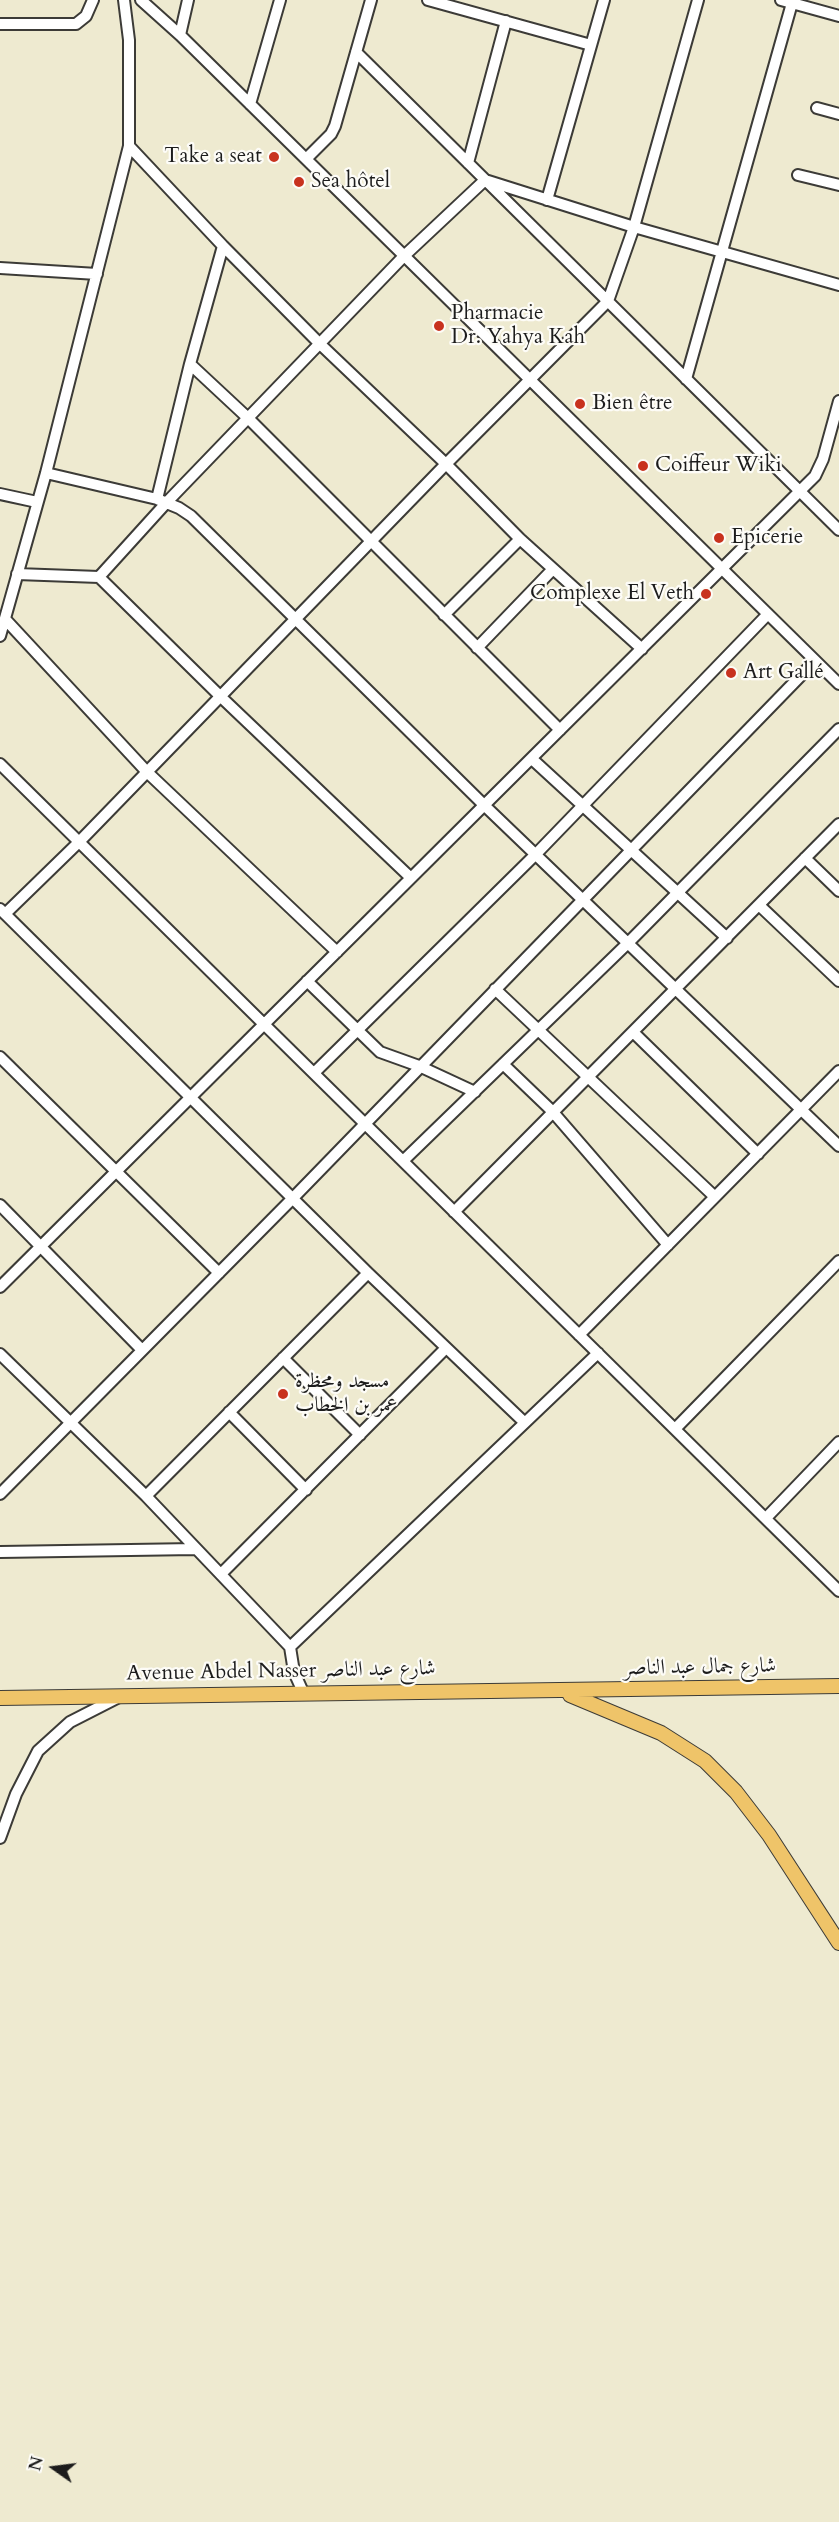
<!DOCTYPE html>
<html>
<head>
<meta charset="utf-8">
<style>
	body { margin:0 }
	#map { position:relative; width:839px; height:2522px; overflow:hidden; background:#eeead0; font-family:Cardo,serif }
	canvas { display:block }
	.north { position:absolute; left:24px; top:2438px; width:60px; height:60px; -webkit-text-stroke:4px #fdfcf7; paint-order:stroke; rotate:284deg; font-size:16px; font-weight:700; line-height:24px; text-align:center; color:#1c1c1c }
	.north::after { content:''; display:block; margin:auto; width:21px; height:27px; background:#1c1c1c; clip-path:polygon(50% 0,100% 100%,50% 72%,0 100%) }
</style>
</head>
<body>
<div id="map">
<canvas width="839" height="2522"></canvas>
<div class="north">N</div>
</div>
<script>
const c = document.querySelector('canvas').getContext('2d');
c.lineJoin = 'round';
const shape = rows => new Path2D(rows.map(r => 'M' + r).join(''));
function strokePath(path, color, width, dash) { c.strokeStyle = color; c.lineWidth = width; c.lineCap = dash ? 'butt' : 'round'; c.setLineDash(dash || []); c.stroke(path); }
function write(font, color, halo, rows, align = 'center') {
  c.font = font + ' Cardo,Amiri,serif'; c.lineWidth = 4.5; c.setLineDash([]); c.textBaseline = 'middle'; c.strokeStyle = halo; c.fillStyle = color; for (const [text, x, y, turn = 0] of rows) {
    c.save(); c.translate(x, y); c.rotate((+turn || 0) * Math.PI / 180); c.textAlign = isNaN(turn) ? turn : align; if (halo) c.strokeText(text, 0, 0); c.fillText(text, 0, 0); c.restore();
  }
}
const minor = shape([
	[141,0,180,35,839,684],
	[428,0,591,45],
	[781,0,839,16],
	[0,24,76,24,86,16,93,0],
	[180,35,188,0],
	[356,52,839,530],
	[250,104,280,0],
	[817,108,839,114],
	[129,146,223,246,320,344,446,464,520,539,642,649],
	[306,159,331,134,335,126,371,0],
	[468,163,506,21],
	[798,175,839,185],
	[547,200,604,0],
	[0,268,97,274],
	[190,364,249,419,560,730],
	[686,379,792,3],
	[46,473,157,499,179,508,191,516,485,806,839,1146],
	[0,494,37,502],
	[157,499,190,364,223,246],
	[17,574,99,577,221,697,411,878],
	[99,577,167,502,404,256,485,180,634,227,839,285],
	[444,615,520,539],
	[5,619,147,772,337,952],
	[0,636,46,473,129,146,129,40,124,0],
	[477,648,553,569],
	[532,759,727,938],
	[0,764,839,1591],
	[805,858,839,891],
	[759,905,839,981],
	[0,909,368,1273,524,1422],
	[5,914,79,842,446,464,608,301,634,227,698,0],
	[307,981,380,1052,419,1066,475,1092],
	[495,989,715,1197],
	[633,1032,758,1154],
	[0,1057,219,1273],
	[503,1064,552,1111,668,1245],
	[314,1073,536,854,768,614],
	[404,1160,629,942,839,729],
	[0,1205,142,1350],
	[454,1212,839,824],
	[0,1287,815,476,823,459,839,401],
	[579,1335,839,1071],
	[0,1354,146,1496,290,1647,294,1672,303,1692],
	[283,1358,360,1435],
	[229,1412,306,1490],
	[675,1429,839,1261],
	[0,1494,293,1198,815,661],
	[146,1496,368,1273],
	[766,1518,839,1442],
	[0,1552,195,1549],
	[221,1574,446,1348],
	[290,1647,598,1353],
	[0,1838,16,1794,38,1751,70,1722,117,1698]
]);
const major = shape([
	[570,1695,661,1733,705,1761,736,1792,769,1835,839,1943],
	[0,1698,839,1686]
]);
strokePath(minor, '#3c3b37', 14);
strokePath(major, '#3c3b37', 16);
strokePath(minor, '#fff', 10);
strokePath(major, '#efc469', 14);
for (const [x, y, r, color] of [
	[274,157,6,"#c8321e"],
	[299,182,6,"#c8321e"],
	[439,326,6,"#c8321e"],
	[580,404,6,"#c8321e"],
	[643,466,6,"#c8321e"],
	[719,538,6,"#c8321e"],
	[706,594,6,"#c8321e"],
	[731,673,6,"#c8321e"],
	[283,1394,6,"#c8321e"]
]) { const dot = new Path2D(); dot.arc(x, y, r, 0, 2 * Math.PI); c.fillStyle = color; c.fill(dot); strokePath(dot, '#fdfcf7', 2); }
write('21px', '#1c1c1c', '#fdfcf7', [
	["Take a seat",262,157,"right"],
	["Sea hôtel",311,182],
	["Pharmacie",451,314],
	["Dr. Yahya Kah",451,338],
	["Bien être",592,404],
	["Coiffeur Wiki",655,466],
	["Epicerie",731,538],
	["Complexe El Veth",694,594,"right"],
	["Art Gallé",743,673],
	["مسجد ومحظرة",295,1382],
	["عمر بن الخطاب",295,1406]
], 'left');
write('21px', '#1c1c1c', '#fdfcf7', [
	["شارع جمال عبد الناصر",700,1668,-1],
	["Avenue Abdel Nasser شارع عبد الناصر",281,1672,-1]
]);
</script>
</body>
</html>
